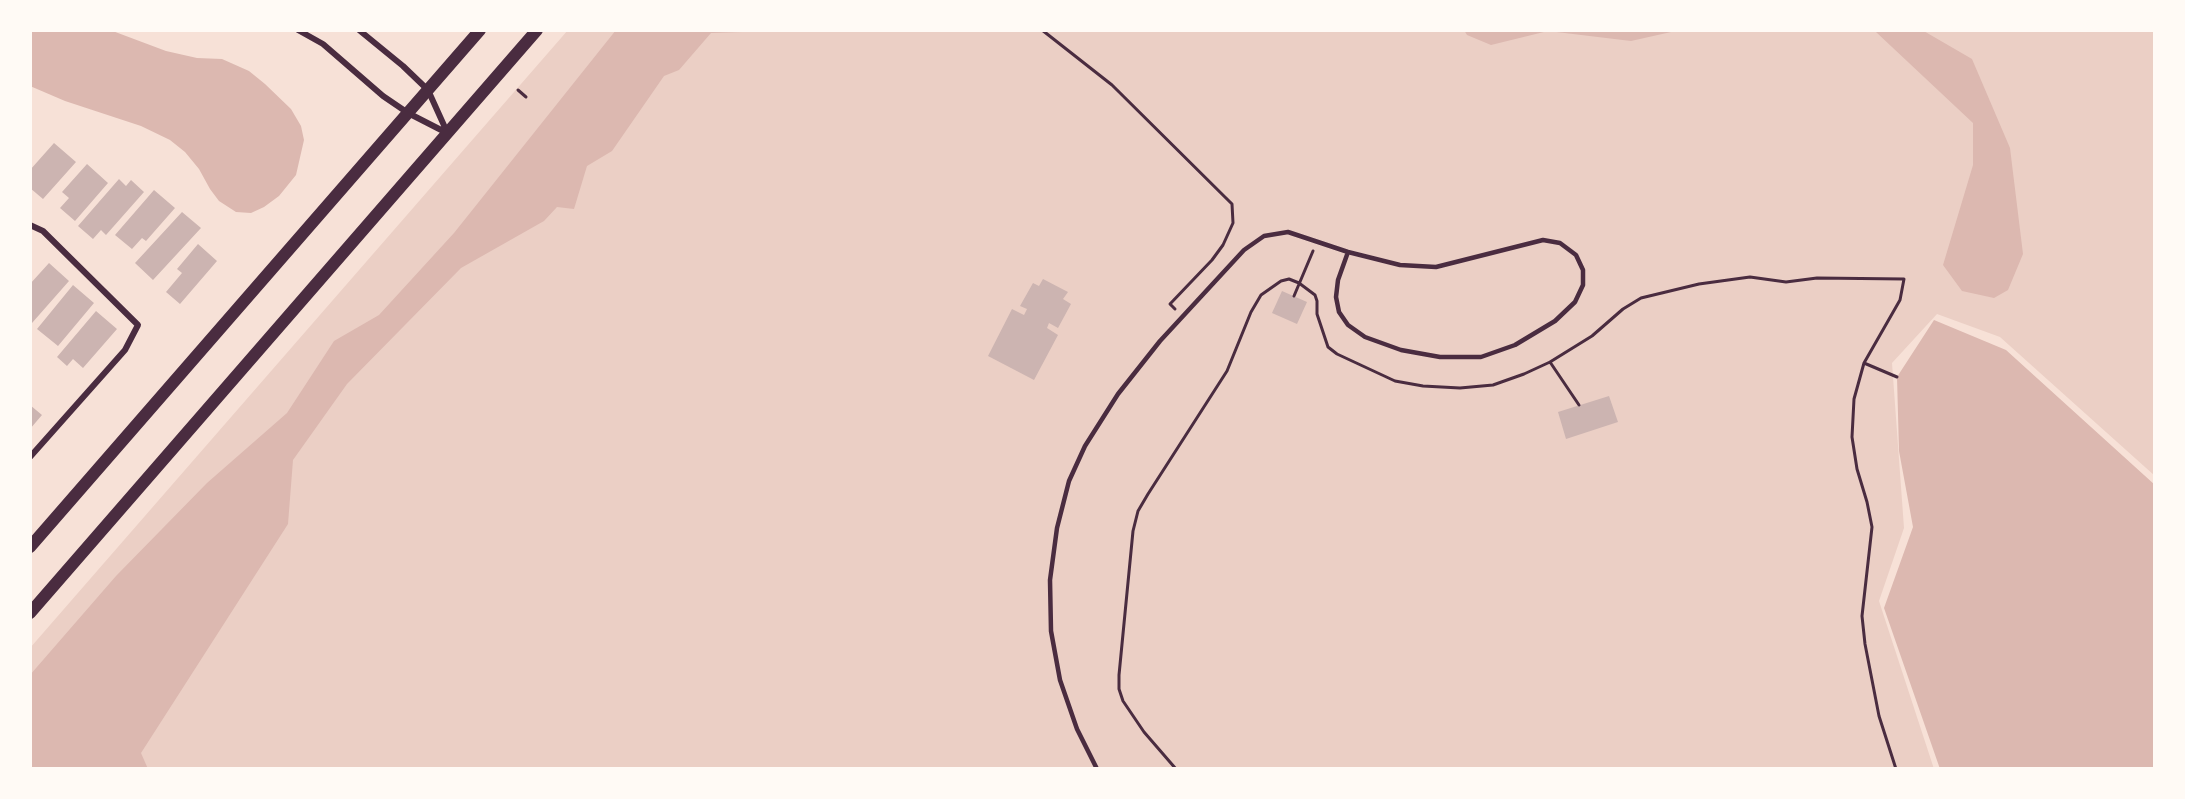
<!DOCTYPE html>
<html>
<head>
<meta charset="utf-8">
<style>
	body { margin:0 }
	#map { position:relative; width:2185px; height:799px; overflow:hidden; background:#f7e1d7; font-family:Arial,sans-serif }
	canvas { display:block }
	.frame { position:absolute; inset:0; border:32px solid #fffaf5; pointer-events:none }
</style>
</head>
<body>
<div id="map">
<canvas width="2185" height="799"></canvas>
<div class="frame"></div>
</div>
<script>
const c = document.querySelector('canvas').getContext('2d');
c.lineJoin = 'round';
function fillPath(path, color) { c.fillStyle = color; c.fill(path, 'evenodd'); }
const shape = rows => new Path2D(rows.map(r => 'M' + r).join(''));
function strokePath(path, color, width, dash) { c.strokeStyle = color; c.lineWidth = width; c.lineCap = dash ? 'butt' : 'round'; c.setLineDash(dash || []); c.stroke(path); }
fillPath(shape([
	[568,30,2155,30,2155,476,2000,337,1937,314,1892,363,1904,528,1879,601,1934,769,30,769,30,648]
]), '#ebcfc5');
fillPath(shape([
	[30,30,110,30,166,51,197,58,222,59,249,71,265,84,291,109,301,126,304,140,296,175,279,196,264,207,251,213,236,212,219,201,210,189,199,169,185,152,170,140,141,126,65,101,30,86],
	[616,30,745,30,742,32,711,33,679,70,664,76,612,151,587,166,574,209,557,207,544,221,461,268,347,384,293,460,288,524,141,753,148,769,30,769,30,675,116,576,207,483,287,413,334,341,379,315,454,233],
	[1464,30,1680,30,1631,41,1548,31,1491,45,1467,35],
	[1871,30,1922,30,1972,59,2010,148,2023,254,2008,290,1994,298,1962,291,1943,265,1973,165,1973,123,1876,32],
	[1934,320,2006,350,2155,485,2155,769,1940,769,1884,608,1913,527,1899,451,1897,377]
]), '#dcb8b0');
fillPath(shape([
	[54,143,76,162,43,199,30,188,30,170],
	[87,164,108,183,75,221,60,208,69,198,62,192],
	[119,179,126,186,131,180,144,192,106,235,101,230,93,239,78,226],
	[154,190,175,208,146,241,142,238,132,249,115,235],
	[182,212,201,228,153,280,135,263],
	[198,244,217,261,180,304,166,292,182,273,177,269],
	[49,263,69,281,32,323,30,284],
	[1043,279,1068,292,1063,299,1071,304,1058,328,1049,323,1047,328,1058,335,1034,380,988,356,1012,309,1024,315,1027,309,1020,306,1033,283,1039,286],
	[73,285,94,303,58,346,37,329],
	[1282,291,1307,302,1297,324,1272,313],
	[96,311,117,329,83,368,73,359,67,366,57,357],
	[1609,396,1618,422,1566,439,1558,412],
	[30,405,42,415,30,429]
]), '#ccb4b1');
strokePath(shape([
	[1042,30,1112,85,1232,204,1233,223,1223,245,1212,260,1170,304,1175,309],
	[518,90,526,97],
	[1294,296,1313,251],
	[1550,362,1579,405],
	[1864,363,1897,377],
	[1176,769,1144,732,1123,701,1119,689,1119,675,1133,531,1138,511,1148,494,1227,371,1251,312,1261,295,1281,281,1289,279,1299,283,1315,295,1317,301,1317,314,1328,347,1337,354,1395,381,1423,386,1460,388,1493,385,1524,374,1550,362,1592,336,1623,309,1641,298,1699,284,1750,277,1786,282,1817,278,1904,279,1900,300,1864,363,1854,399,1852,437,1857,469,1867,502,1872,527,1862,616,1865,644,1879,716,1896,769]
]), '#4a2c40', 3);
strokePath(shape([
	[1097,769,1077,729,1060,680,1051,631,1050,580,1057,528,1069,481,1085,446,1118,394,1160,341,1244,250,1264,236,1288,232,1348,252,1400,265,1436,267,1543,240,1560,243,1576,255,1583,270,1583,285,1575,302,1555,321,1515,345,1481,357,1440,357,1401,350,1365,337,1348,325,1339,312,1336,297,1338,280,1348,252]
]), '#4a2c40', 4.5);
strokePath(shape([
	[298,30,323,44,383,96,408,113,447,133],
	[359,30,403,66,428,90,447,132],
	[30,225,43,231,138,325,125,350,30,457]
]), '#4a2c40', 6);
strokePath(shape([
	[30,547,480,30],
	[30,613,537,30]
]), '#4a2c40', 12);
</script>
</body>
</html>
